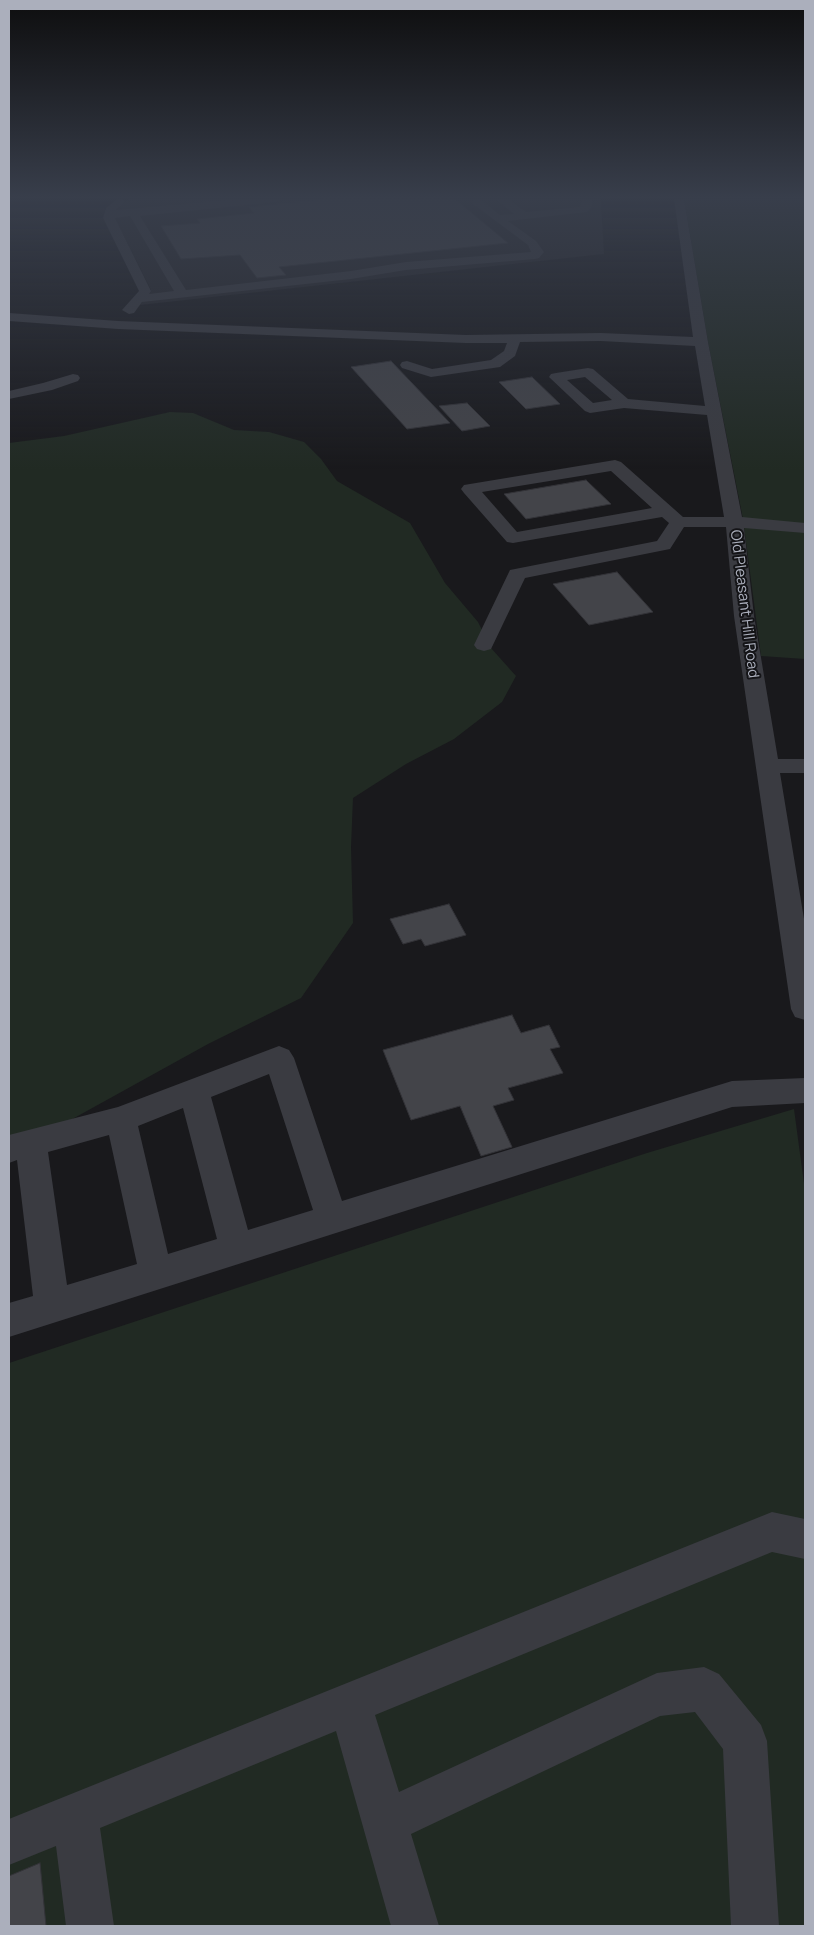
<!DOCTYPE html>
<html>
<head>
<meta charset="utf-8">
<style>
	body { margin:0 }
	#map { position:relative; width:814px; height:1935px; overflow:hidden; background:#19191c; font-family:Manrope,sans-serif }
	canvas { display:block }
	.frame { position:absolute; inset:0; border:10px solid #abafbc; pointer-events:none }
</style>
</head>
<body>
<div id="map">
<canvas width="814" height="1935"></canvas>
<div class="frame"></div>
</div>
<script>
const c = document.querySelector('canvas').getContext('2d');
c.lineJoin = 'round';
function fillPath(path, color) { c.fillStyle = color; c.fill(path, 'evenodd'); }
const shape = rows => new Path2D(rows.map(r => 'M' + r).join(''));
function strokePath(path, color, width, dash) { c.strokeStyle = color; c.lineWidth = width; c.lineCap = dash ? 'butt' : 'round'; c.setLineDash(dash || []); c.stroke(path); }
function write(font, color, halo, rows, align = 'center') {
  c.font = font + ' Manrope,sans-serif'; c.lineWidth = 4; c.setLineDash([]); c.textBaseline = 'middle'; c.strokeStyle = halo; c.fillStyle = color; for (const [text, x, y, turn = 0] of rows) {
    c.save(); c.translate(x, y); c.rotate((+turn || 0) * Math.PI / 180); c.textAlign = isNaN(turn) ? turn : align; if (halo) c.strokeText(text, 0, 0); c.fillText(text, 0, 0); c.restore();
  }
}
fillPath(shape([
	[129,199,601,199,604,254,140,305,151,290,114,217,116,210]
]), '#252529');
fillPath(shape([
	[684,199,805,199,805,659,761,656,743,519,708,342],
	[170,412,193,413,234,430,269,432,304,442,321,459,337,481,410,523,445,583,478,622,491,648,516,676,502,702,454,739,406,764,353,798,351,847,353,923,301,998,208,1044,38,1138,9,1147,9,443,64,436],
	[794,1109,805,1191,805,1926,9,1926,9,1363,647,1153]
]), '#212a23');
const building = shape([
	[324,199,455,199,508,243,279,267,286,275,257,278,240,255,181,259,161,226,200,223,197,219,254,213,249,207,324,199],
	[391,361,450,423,407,429,351,367,391,361],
	[532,377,560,404,526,409,499,382,532,377],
	[467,403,490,426,462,431,439,406,467,403],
	[586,480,611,504,526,519,504,494,586,480],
	[617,572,653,612,589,625,553,584,617,572],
	[449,904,466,935,425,946,421,939,403,944,390,919,449,904],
	[512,1015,521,1033,549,1025,560,1047,550,1049,563,1073,508,1088,514,1100,493,1106,512,1147,481,1156,460,1106,411,1120,383,1050,512,1015],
	[40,1863,46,1926,9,1926,9,1876,40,1863]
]);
fillPath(building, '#434449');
strokePath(building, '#333338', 1);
fillPath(shape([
	[122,199,125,202,116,210,240,199,281,199,276,202,140,216,186,290,351,271,406,262,531,252,528,245,473,204,472,202,473,200,481,200,500,215,514,214,496,199,508,199,526,212,580,207,583,199,593,199,591,208,587,212,508,221,536,241,544,252,539,258,535,259,406,270,351,279,142,302,134,313,129,314,122,310,139,291,103,218,106,208,116,200,122,199],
	[130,216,174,291,149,294,151,291,115,218,130,216],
	[674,199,684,199,708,342,742,517,805,523,805,533,744,528,754,616,778,759,805,759,805,773,780,773,805,925,805,1020,795,1017,791,1009,734,616,726,527,684,527,670,549,525,578,491,649,484,651,477,649,474,645,510,570,657,541,669,523,662,517,513,543,507,542,464,493,461,489,464,485,615,460,621,462,683,517,724,517,707,415,624,408,590,413,585,411,549,377,551,374,556,373,588,368,593,369,628,399,705,406,695,346,601,341,520,342,515,356,500,367,431,377,402,368,400,365,402,362,407,361,432,369,491,360,504,351,507,343,466,343,118,329,9,321,9,313,118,321,466,335,601,333,693,337,674,199],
	[585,377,612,400,593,403,567,380,585,377],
	[611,471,652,508,517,532,482,492,611,471],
	[73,374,78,375,80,378,78,381,52,390,9,399,9,391,43,383,73,374],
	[279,1046,289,1050,294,1058,342,1201,732,1081,805,1078,805,1103,732,1107,9,1337,9,1303,33,1296,17,1160,9,1163,9,1135,118,1107,279,1046],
	[269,1074,313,1210,248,1230,211,1097,269,1074],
	[183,1108,217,1239,168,1254,138,1126,183,1108],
	[109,1135,137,1264,67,1285,48,1152,109,1135],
	[772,1512,805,1519,805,1559,772,1552,375,1715,399,1792,657,1673,704,1667,719,1674,761,1725,767,1741,779,1926,731,1926,723,1749,695,1712,660,1716,411,1834,439,1926,391,1926,336,1731,100,1828,114,1926,66,1926,56,1846,9,1865,9,1819,772,1512]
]), '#3a3b41');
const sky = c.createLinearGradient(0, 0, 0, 470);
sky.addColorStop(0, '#0e0e0f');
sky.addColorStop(0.42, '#383e4b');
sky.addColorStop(1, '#383e4b00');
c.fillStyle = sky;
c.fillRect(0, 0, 814, 470);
write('15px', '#abafbc', '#141417', [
	["Old Pleasant Hill Road",744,604,83]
]);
</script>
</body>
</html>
